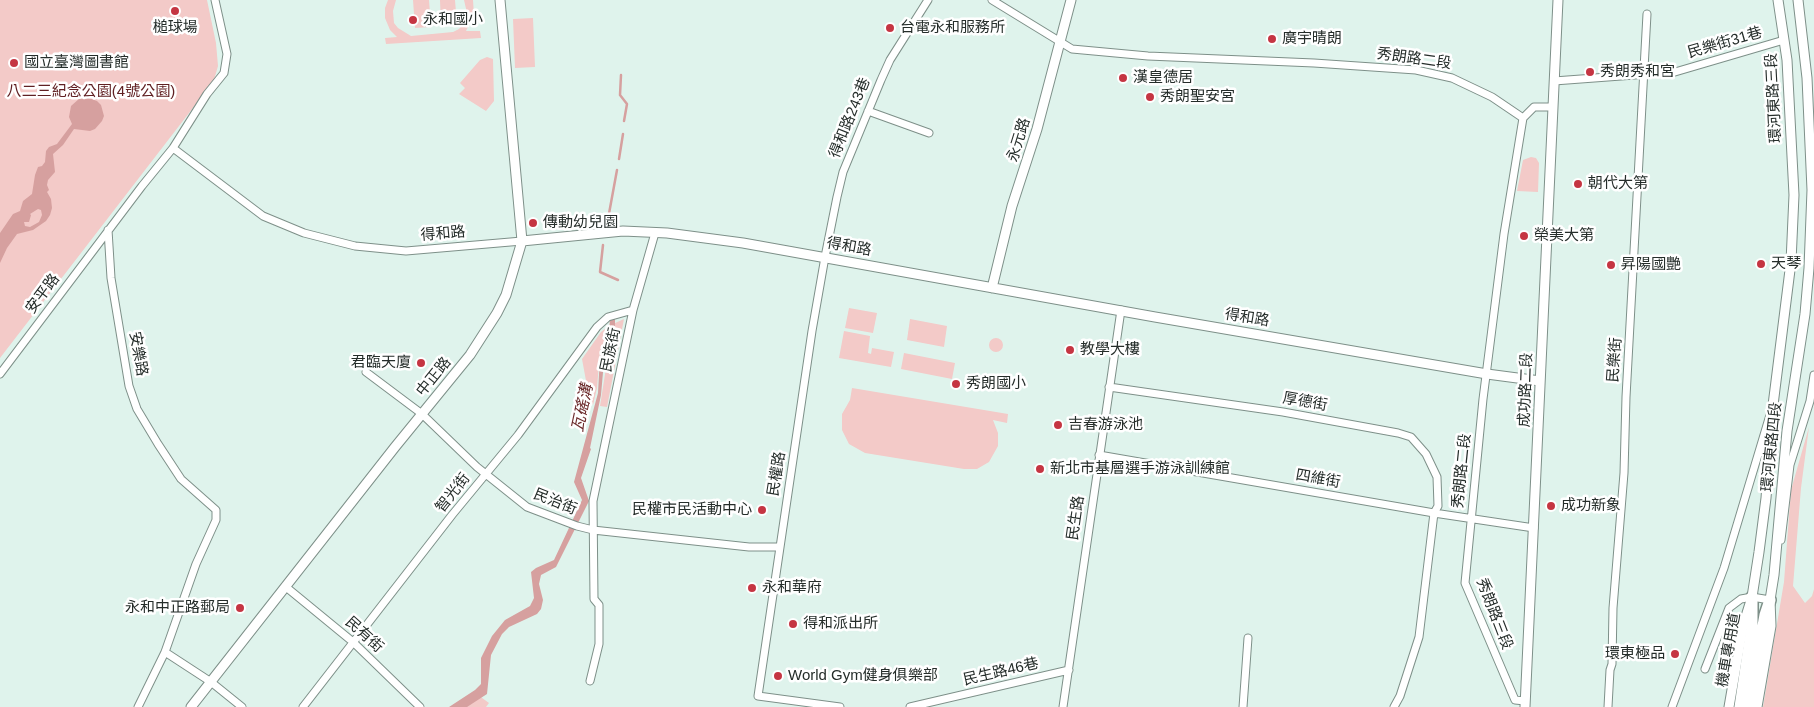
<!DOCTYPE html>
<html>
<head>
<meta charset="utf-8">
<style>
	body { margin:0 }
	canvas { display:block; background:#dff3ec }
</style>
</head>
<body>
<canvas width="1814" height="707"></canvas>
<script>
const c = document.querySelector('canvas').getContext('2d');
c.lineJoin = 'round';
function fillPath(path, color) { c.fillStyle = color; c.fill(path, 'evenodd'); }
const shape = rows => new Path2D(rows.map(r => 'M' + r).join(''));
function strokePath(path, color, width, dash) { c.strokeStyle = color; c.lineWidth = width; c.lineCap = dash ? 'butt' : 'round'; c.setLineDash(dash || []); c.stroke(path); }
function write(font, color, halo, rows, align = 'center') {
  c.font = font + ' Helvetica,"Noto Sans TC",sans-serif'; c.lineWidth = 5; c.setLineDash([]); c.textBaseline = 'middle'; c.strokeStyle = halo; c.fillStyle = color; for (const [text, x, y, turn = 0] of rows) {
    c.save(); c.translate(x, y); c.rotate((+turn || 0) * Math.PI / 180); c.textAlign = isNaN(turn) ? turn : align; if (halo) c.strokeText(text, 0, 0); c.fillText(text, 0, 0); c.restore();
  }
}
fillPath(shape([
	[0,0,207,0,216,43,218,66,214,80,206,91,0,358],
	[388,0,396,0,393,11,394,23,398,28,411,36,453,32,459,29,463,24,467,13,464,0,473,0,474,15,466,31,480,31,481,38,386,44,385,38,397,37,390,30,385,18,385,8],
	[413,0,429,0,431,27,415,28],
	[440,0,455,0,457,25,441,26],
	[533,18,535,67,515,68,513,19],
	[487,57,493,59,494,101,486,111,459,94,465,88,460,83,480,60],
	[1531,157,1536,158,1539,163,1538,192,1517,191,1523,160],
	[849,308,877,313,873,333,845,328],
	[624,319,607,407,600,406,613,324],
	[910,319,947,326,944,347,907,340],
	[611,324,600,351,597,388,593,405,589,397,582,359,601,332],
	[844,331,870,336,868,353,871,354,872,348,894,352,891,367,839,358],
	'989 345a7 7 0 1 1 14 0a7 7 0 1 1-14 0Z',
	[904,353,955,363,952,379,901,369],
	[852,388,1008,414,1007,423,993,420,998,433,998,446,989,462,977,469,964,469,865,453,849,444,842,430,842,414,850,400],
	[1809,427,1801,488,1793,586,1805,603,1812,596,1814,589,1814,707,1763,707,1784,582,1791,490],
	[478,695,489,703,486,707,460,707]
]), '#f3cac8');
fillPath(shape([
	[86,97,97,101,101,105,104,116,102,121,95,129,90,131,74,129,63,145,53,154,55,172,48,180,47,185,49,190,47,192,51,199,52,208,50,215,46,221,33,230,17,234,7,248,0,263,0,233,13,214,20,211,23,201,32,194,35,175,38,167,42,166,45,162,46,151,49,147,57,144,72,124,69,117,71,106,80,98],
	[38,209,41,210,42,215,39,222,30,227,25,226,24,222,29,222,31,215,30,214],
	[615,317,615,333,607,348,604,361,601,395,590,448,591,449,581,478,589,501,556,567,541,575,539,584,543,600,541,609,537,614,509,627,502,634,491,655,487,694,467,707,449,707,475,690,481,684,481,658,492,636,505,620,530,606,534,598,531,572,536,568,554,560,582,500,574,482,598,393,600,356,609,332,610,318]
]), '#d6a09f');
strokePath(shape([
	[621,75,620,95,627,104,624,121],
	[619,159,623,134],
	[608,219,617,170],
	[603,245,600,272,618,280]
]), '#d6a09f', 2.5);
const minor = shape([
	[992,0,1072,49,1148,56,1314,63,1416,70,1452,78,1492,97,1523,118,1504,234,1483,399,1465,583,1515,700,1525,701],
	[1554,81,1675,72,1784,40],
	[868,111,929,133],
	[1523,118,1534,107,1553,107],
	[173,148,263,216,304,233,355,246,406,251,522,241],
	[108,230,111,278,129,386,137,409,158,444,181,479,216,510,216,520,196,564,165,652,138,707],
	[366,372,422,414,477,467,527,507,577,526,593,530,749,547,780,547],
	[0,374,142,186,173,148,207,94,224,73,227,54,215,0],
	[1109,387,1283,412,1398,433,1411,437,1426,454,1437,477,1438,506,1434,513,1419,637,1400,696,1394,707],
	[1099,455,1434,513,1534,528],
	[1781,540,1790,465,1810,401,1814,375],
	[286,587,353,642,420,707],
	[165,652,211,682,242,707],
	[1705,669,1729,608,1741,599,1752,597,1770,600,1770,603],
	[590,681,599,644,599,605,594,599,593,501,633,310,655,233],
	[303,707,452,515,518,435,597,327,608,317,633,310],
	[840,707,758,696,812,331,825,257,837,197,843,172,881,80,890,60,928,0],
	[910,707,1069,670],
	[1063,707,1121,310],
	[1243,707,1248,638],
	[1608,707,1610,670,1612,664,1613,608,1624,473,1626,397,1647,14],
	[1672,707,1724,568,1770,415]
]);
const tertiary = shape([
	[522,241,623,231,667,233,743,243,1155,317,1487,374,1540,381],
	[992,288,1012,206,1037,129,1071,0],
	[191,707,395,447,470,355,497,313,506,295,522,241,500,0],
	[1525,707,1558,0],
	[1729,707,1743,626,1752,597,1759,552,1766,498,1773,405,1791,262,1794,195,1787,60,1778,0],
	[1757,707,1771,626,1770,600,1774,575,1787,431,1805,314,1809,268,1812,190,1807,78,1798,0]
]);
const trunk = shape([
	[1740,707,1752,627,1752,597],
	[1748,707,1765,615,1770,600]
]);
strokePath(minor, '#7e9089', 9);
strokePath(tertiary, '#7e9089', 11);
strokePath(trunk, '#7e9089', 14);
strokePath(minor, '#fff', 7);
strokePath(tertiary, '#fff', 9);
strokePath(trunk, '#fff', 11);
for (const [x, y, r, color] of [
	[175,11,5,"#c53542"],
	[413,20,5,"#c53542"],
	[890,28,5,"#c53542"],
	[1272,39,5,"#c53542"],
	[14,63,5,"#c53542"],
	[1590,72,5,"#c53542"],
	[1123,78,5,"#c53542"],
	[1150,97,5,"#c53542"],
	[1578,184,5,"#c53542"],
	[533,223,5,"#c53542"],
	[1524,236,5,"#c53542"],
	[1761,264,5,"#c53542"],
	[1611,265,5,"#c53542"],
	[1070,350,5,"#c53542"],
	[421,363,5,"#c53542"],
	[956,384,5,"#c53542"],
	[1058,425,5,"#c53542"],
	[1040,469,5,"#c53542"],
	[1551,506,5,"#c53542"],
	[762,510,5,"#c53542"],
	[752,588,5,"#c53542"],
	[240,608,5,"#c53542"],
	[793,624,5,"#c53542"],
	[1675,654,5,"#c53542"],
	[778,676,5,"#c53542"]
]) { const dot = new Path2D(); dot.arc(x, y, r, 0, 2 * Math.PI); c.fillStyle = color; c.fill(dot); strokePath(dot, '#fff', 2); }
write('15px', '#252d2a', '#fff', [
	["永和國小",423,20],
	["槌球場",175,28,"center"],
	["台電永和服務所",900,28],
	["廣宇晴朗",1282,39],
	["國立臺灣圖書館",24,63],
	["秀朗秀和宮",1600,72],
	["漢皇德居",1133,78],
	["秀朗聖安宮",1160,97],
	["朝代大第",1588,184],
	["傳動幼兒園",543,223],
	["榮美大第",1534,236],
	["天琴",1771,264],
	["昇陽國艷",1621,265],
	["教學大樓",1080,350],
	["君臨天廈",411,363,"right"],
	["秀朗國小",966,384],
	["吉春游泳池",1068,425],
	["新北市基層選手游泳訓練館",1050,469],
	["成功新象",1561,506],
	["民權市民活動中心",752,510,"right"],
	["永和華府",762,588],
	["永和中正路郵局",230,608,"right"],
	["得和派出所",803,624],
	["環東極品",1665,654,"right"],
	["World Gym健身俱樂部",788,676]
], 'left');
write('15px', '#252d2a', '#fff', [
	["民樂街31巷",1725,43,-16],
	["秀朗路二段",1414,59,8],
	["環河東路三段",1774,98,-93],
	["得和路243巷",850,118,-68],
	["永元路",1019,140,-73],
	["得和路",443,234,-5],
	["得和路",849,247,10],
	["安平路",43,294,-53],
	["得和路",1247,318,9],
	["民族街",611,350,-78],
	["安樂路",138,354,80],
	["民樂街",1615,360,-86],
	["中正路",434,377,-51],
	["成功路二段",1526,390,-88],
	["厚德街",1305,402,10],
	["環河東路四段",1772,447,-84],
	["秀朗路二段",1462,471,-84],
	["民權路",777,474,-81],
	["四維街",1318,479,10],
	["智光街",453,493,-52],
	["民治街",555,502,22],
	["民生路",1076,518,-82],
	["秀朗路三段",1494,614,69],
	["民有街",364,635,42],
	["機車專用道",1729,650,-80],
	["民生路46巷",1001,672,-13]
]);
write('15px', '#602023', '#fff', [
	["八二三紀念公園(4號公園)",91,92]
]);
write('italic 16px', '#6c2b2c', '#fff', [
	["瓦磘溝",583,408,-78]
]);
</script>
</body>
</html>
